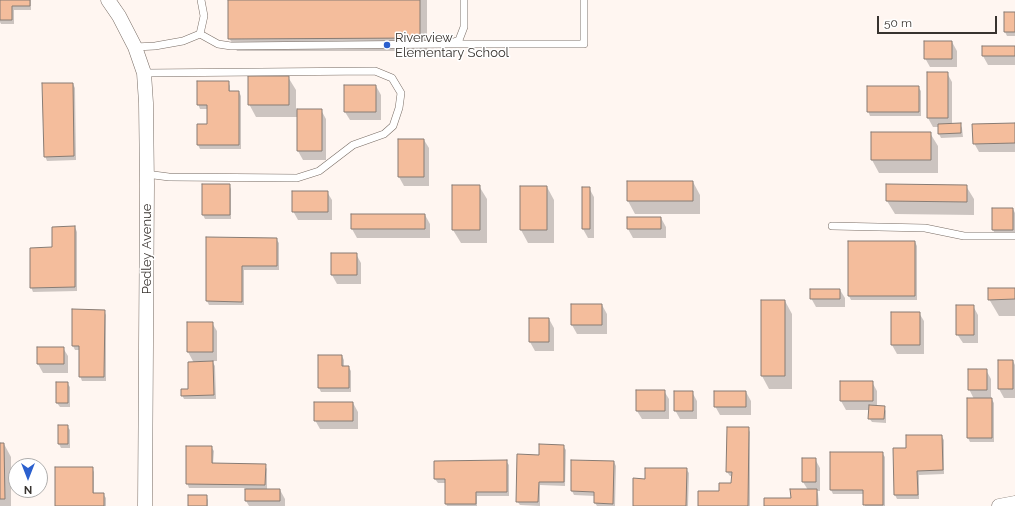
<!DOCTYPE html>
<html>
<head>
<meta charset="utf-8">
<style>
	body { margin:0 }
	#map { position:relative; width:1015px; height:506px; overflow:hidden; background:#fff6f1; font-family:Raleway,sans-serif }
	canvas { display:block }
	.north { position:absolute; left:8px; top:458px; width:40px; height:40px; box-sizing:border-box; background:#fff; border:1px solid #afadac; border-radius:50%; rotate:180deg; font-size:11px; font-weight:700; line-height:16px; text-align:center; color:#38332f }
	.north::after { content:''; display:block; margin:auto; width:14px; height:18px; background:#2b60ce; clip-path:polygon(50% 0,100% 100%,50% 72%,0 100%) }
	.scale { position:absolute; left:877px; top:16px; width:120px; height:18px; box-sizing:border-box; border:2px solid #38332f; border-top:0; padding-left:5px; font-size:12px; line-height:14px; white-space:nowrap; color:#38332f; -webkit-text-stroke:3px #fff; paint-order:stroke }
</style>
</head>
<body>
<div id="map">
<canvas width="1015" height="506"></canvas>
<div class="north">N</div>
<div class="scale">50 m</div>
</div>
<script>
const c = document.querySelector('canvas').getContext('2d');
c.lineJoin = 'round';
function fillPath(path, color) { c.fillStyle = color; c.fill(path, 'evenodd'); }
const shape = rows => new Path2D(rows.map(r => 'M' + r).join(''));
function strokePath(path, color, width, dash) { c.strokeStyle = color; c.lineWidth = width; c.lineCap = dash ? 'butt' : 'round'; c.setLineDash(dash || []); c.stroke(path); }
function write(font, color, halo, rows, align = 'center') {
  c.font = font + ' Raleway,sans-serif'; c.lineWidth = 3; c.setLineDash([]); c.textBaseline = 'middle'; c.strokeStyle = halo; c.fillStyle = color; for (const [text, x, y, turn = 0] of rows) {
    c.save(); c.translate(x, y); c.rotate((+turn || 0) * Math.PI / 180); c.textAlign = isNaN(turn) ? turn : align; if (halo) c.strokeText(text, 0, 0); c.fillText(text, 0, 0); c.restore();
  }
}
fillPath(shape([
	[0,0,31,0,31,10,14,10,14,24,1,24,0,22],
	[229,0,427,0,427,51,237,51,229,38],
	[1015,13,1015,36,1007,36,1005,32],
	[952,42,957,51,957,67,930,67,925,58],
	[983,47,1015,47,1015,65,988,65,983,56],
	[928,73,947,73,952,82,952,124,960,124,962,128,963,137,941,138,939,134,939,127,933,127,928,118],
	[288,77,296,90,296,110,321,110,326,119,326,160,303,160,298,151,298,117,256,117,249,104],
	[228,82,230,86,230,92,239,92,241,96,241,149,200,149,198,145,208,125,208,109,200,109,198,104],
	[73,84,75,88,76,160,47,161,45,156],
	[376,86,381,95,381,120,350,120,345,112],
	[918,87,921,91,921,116,870,116,868,111],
	[1015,124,1015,152,979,152,974,143],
	[872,133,930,133,938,146,938,173,879,173,872,160],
	[424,140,429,148,429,186,404,186,399,177],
	[693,182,700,195,700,214,635,214,628,201],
	[229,185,231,189,231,219,205,219,203,215],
	[479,186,487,199,487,243,461,243,453,230],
	[966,186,974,199,974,215,895,214,887,201],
	[547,187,554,200,554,243,528,243,521,230],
	[589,188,594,197,594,238,588,238,583,229],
	[327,192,332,200,332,220,298,220,293,211],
	[993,209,1013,209,1015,213,1015,239,998,239,993,230],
	[425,215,430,224,430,238,357,238,352,229],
	[661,218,666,227,666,238,633,238,628,229],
	[75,227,77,232,77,291,33,292,31,287],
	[207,238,276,239,279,243,279,270,244,270,244,305,209,305,207,301],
	[915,242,917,246,917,300,851,300,849,296],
	[332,254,356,254,361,263,361,284,337,284,332,275],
	[1015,289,1015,316,999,316,989,299],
	[840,290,845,298,845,307,816,307,811,298],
	[785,301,792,314,792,389,769,389,762,376],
	[572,305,602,305,607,314,607,334,577,334,572,325],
	[973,306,978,315,978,343,963,343,957,334],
	[104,311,106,315,106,381,82,381,80,376,80,350,75,350,73,346],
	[919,313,924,321,924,354,897,354,892,345],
	[530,319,549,319,554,328,554,351,535,351,530,342],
	[188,323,212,323,217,331,217,361,212,361,215,366,216,399,184,399,182,395,189,390,194,363,188,352],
	[38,348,63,348,68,356,68,373,43,373,38,364],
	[342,356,344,360,344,366,348,366,351,371,351,392,321,392,319,388],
	[1013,361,1015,365,1015,398,1004,398,999,389],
	[986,370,991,379,991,398,994,403,994,442,970,442,968,438,968,399,974,399,969,389],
	[872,382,877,391,877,406,884,407,886,411,886,423,872,422,869,418,870,410,846,410,841,401],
	[57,383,67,383,70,387,70,407,60,407,57,403],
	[664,391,669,399,669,419,642,419,637,411],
	[692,392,697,401,697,419,680,419,675,410],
	[746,392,751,401,751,415,720,415,715,406],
	[353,403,358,412,358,429,320,429,315,420],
	[67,426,70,430,70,448,61,448,59,444],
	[748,428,750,432,750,506,699,506,732,484,733,476,730,476,727,472],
	[941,436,944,440,944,474,919,475,919,499,897,499,895,495,894,449,907,449],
	[0,444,4,444,11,457,11,506,0,506],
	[563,446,566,450,565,486,540,485,540,506,520,505,517,501,540,456],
	[211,447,214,451,213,464,265,465,267,469,267,490,280,490,285,499,285,506,249,506,246,501,246,488,189,488,187,483],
	[882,453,885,457,885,506,865,506,864,494,833,494,831,490],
	[815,459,820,468,820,491,817,491,818,494,819,506,765,506,792,499,808,490,803,482],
	[506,461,509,465,509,496,477,496,477,506,447,506,446,504,446,483,438,483,435,479],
	[572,461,614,462,616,466,615,506,597,506,595,503,595,496,574,495,572,491],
	[92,468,94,472,94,494,103,494,106,498,106,506,56,506],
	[686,469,689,473,688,506,634,506,646,480],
	[206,496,208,500,208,506,189,506]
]), '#0003');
const building = shape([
	[0,0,30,0,30,6,12,6,12,20,0,20,0,0],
	[228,0,420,0,420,38,228,39,228,0],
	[1004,12,1015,12,1015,32,1004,32,1004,12],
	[924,41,952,41,952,59,924,59,924,41],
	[982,46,1015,46,1015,56,982,56,982,46],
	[927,72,948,72,948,118,927,118,927,72],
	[248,76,289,76,289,105,248,105,248,76],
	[197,81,229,81,229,91,239,91,239,145,197,145,197,124,207,124,207,105,197,105,197,81],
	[42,83,73,83,74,156,44,157,42,83],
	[344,85,376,85,376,112,344,112,344,85],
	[867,86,919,86,919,112,867,112,867,86],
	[297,109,322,109,322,151,297,151,297,109],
	[961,123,961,133,938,134,938,124,961,123],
	[1015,123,1015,143,973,144,972,124,1015,123],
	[871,132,931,132,931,160,871,160,871,132],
	[398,139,424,139,424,177,398,177,398,139],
	[627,181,693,181,693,201,627,201,627,181],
	[202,184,230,184,230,215,202,215,202,184],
	[886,184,967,185,967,202,886,201,886,184],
	[452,185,480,185,480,230,452,230,452,185],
	[520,186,547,186,547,230,520,230,520,186],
	[582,187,590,187,590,229,582,229,582,187],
	[292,191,328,191,328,212,292,212,292,191],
	[992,208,1013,208,1013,230,992,230,992,208],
	[351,214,425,214,425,229,351,229,351,214],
	[627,217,661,217,661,229,627,229,627,217],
	[75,226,75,287,30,288,30,248,52,247,52,227,75,226],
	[206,237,277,238,277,266,242,266,242,302,206,301,206,237],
	[848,241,915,241,915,296,848,296,848,241],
	[331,253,357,253,357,275,331,275,331,253],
	[988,288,1015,288,1015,299,988,300,988,288],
	[810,289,840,289,840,299,810,299,810,289],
	[761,300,785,300,785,376,761,376,761,300],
	[571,304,602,304,602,325,571,325,571,304],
	[956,305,974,305,974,335,956,335,956,305],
	[72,309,105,310,104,377,79,377,79,346,72,346,72,309],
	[891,312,920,312,920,345,891,345,891,312],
	[529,318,549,318,549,342,529,342,529,318],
	[187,322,213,322,213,352,187,352,187,322],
	[37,347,64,347,64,364,37,364,37,347],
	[318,355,342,355,342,366,349,366,349,388,318,388,318,355],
	[998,360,1013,360,1013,389,998,389,998,360],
	[213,361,214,395,181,396,181,389,188,389,188,362,213,361],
	[968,369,987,369,987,390,968,390,968,369],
	[840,381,873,381,873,401,840,401,840,381],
	[56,382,68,382,68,403,56,403,56,382],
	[636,390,665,390,665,411,636,411,636,390],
	[674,391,693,391,693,411,674,411,674,391],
	[714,391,746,391,746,407,714,407,714,391],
	[967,398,992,398,992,438,967,438,967,398],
	[314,402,353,402,353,421,314,421,314,402],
	[869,405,885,406,884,419,868,419,869,405],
	[58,425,68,425,68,444,58,444,58,425],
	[727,427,749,427,748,506,698,506,698,491,719,491,719,483,731,483,732,472,726,472,727,427],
	[906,435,942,435,943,470,917,471,918,495,894,495,893,448,906,448,906,435],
	[0,443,4,443,5,499,0,499,0,443],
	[539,444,564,445,564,482,539,482,538,502,516,502,517,454,539,455,539,444],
	[186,446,212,446,212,463,266,464,265,485,186,484,186,446],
	[830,452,883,452,883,505,863,505,863,490,830,490,830,452],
	[802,458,816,458,816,482,802,482,802,458],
	[507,460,507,492,476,492,476,504,445,504,445,479,434,479,434,461,507,460],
	[571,460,614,461,613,504,594,503,594,492,571,491,571,460],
	[55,467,93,467,93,493,104,493,104,506,55,506,55,467],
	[645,468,687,468,686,506,633,506,633,478,645,479,645,468],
	[245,489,280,489,280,501,245,501,245,489],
	[790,489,817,489,817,506,764,506,764,498,791,498,790,489],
	[188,495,207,495,207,506,188,506,188,495]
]);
fillPath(building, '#f4bd9c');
strokePath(building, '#887c74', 1);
const lane = shape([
	[200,34,218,44,231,46,449,44,459,40,464,27,464,0],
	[451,44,584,44,584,0],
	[135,47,155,46,183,41,200,34,204,16,201,0],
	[144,73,375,71,392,78,401,93,399,108,393,126,384,134,353,145,319,171,297,178,169,177,146,174],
	[832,226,925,228,964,236,1015,236]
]);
const street = shape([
	[108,0,119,16,135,47,144,73,146,103,147,185,145,506],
	[999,506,1015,503]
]);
strokePath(lane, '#786c64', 8);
strokePath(street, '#786c64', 15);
strokePath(lane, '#fff', 7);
strokePath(street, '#fff', 14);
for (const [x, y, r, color] of [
	[387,45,4,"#2b60ce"]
]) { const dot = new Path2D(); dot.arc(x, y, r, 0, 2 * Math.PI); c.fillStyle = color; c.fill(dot); strokePath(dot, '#fff', 1.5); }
write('13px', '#38332f', '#fff', [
	["Riverview",395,38],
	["Elementary School",395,53]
], 'left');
write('13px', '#38332f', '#fff', [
	["Pedley Avenue",147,249,-90]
]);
</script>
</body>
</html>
